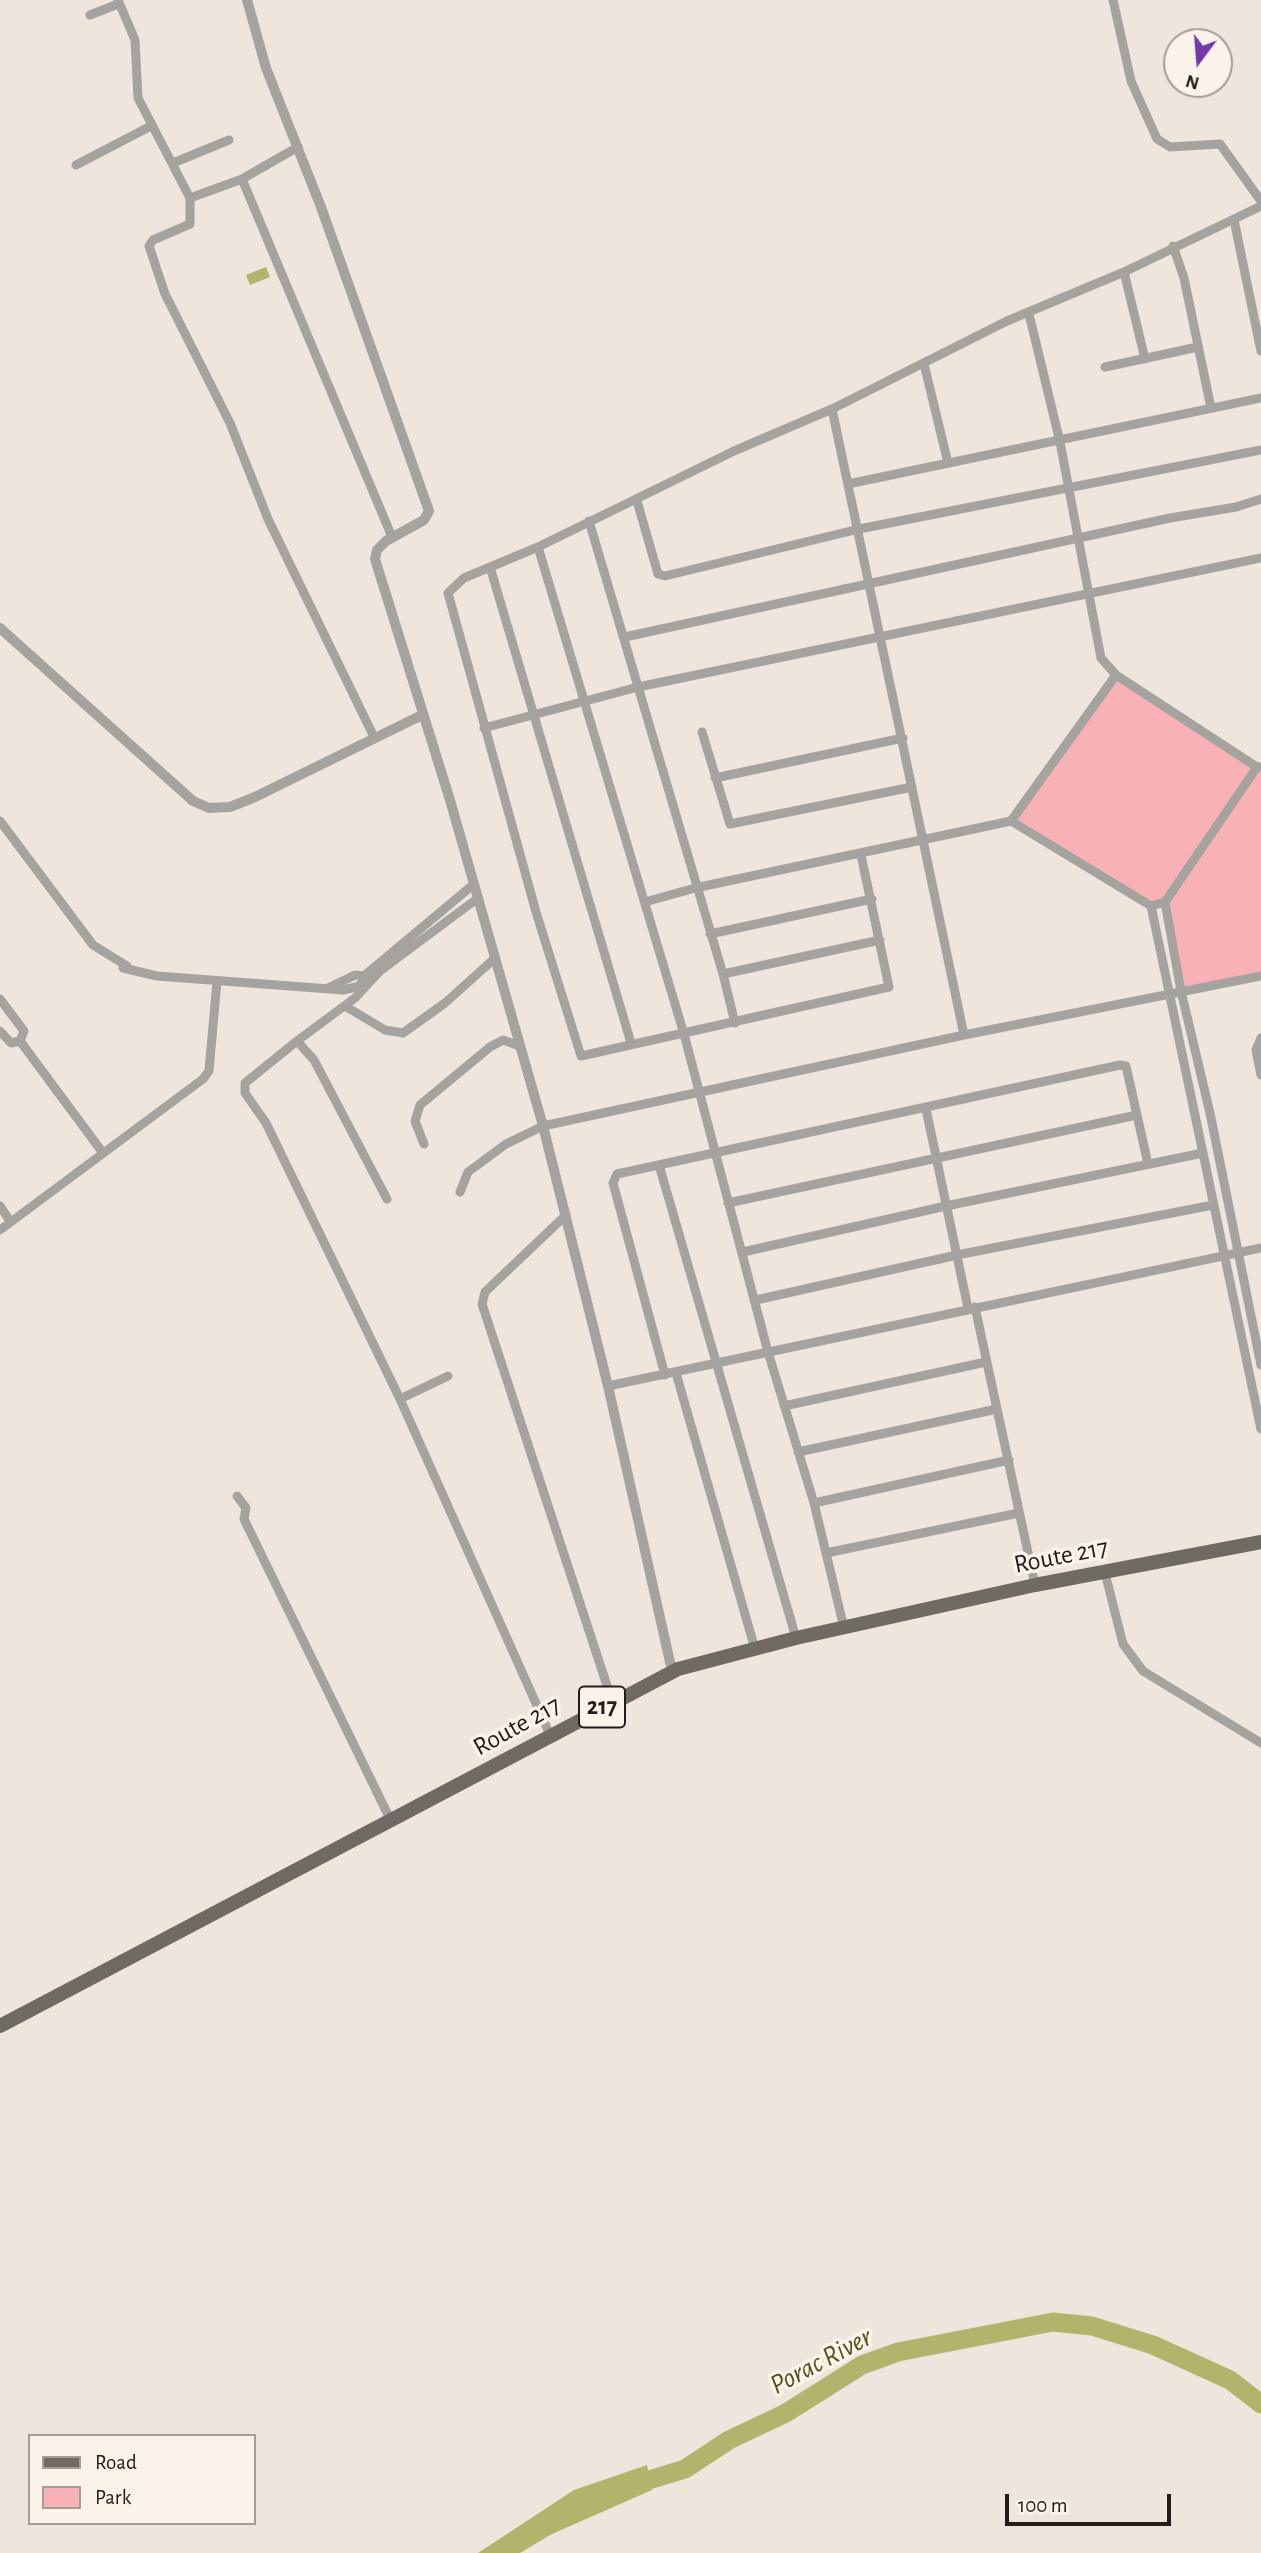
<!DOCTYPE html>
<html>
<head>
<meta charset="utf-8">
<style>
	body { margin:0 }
	#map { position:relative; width:1261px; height:2553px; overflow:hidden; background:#eee5dd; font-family:"Alegreya Sans",sans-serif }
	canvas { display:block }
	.legend { position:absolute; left:28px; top:2434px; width:228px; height:91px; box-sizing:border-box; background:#fbf2ea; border:2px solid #a39d97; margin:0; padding:9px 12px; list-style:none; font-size:21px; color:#201d1a }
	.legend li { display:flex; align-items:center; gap:14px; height:35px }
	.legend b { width:35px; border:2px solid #a39d97 }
	.north { position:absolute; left:1163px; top:28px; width:70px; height:70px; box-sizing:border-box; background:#fbf2ea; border:2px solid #a39d97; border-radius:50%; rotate:196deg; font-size:19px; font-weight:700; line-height:28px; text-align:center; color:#201d1a }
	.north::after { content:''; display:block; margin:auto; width:24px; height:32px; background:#7239af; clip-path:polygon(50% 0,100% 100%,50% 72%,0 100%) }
	.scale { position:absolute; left:1005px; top:2494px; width:166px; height:32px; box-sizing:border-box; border:4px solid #201d1a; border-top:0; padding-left:9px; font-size:21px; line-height:24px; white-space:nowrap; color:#201d1a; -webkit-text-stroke:5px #fbf2ea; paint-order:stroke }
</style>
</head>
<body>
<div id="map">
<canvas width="1261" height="2553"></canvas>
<ul class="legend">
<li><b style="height:9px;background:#6f6b64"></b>Road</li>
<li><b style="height:19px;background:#f8b1b6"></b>Park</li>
</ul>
<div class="north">N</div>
<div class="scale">100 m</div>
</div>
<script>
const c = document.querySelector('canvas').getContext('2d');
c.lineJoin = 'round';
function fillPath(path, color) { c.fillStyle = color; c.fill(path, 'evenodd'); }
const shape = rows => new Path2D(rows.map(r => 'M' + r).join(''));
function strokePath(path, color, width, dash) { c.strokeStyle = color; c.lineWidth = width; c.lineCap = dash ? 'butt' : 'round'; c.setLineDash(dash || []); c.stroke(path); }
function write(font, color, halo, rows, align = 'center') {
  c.font = font + ' "Alegreya Sans",sans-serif'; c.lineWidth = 7; c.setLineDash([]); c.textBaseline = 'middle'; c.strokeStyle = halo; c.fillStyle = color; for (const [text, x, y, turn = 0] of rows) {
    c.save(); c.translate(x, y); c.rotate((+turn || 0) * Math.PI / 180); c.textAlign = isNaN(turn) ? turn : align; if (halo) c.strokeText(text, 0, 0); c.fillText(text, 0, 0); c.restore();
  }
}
fillPath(shape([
	[1116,675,1261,767,1261,976,1181,991,1165,902,1151,906,1011,821]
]), '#f8b1b6');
fillPath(shape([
	[266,267,270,277,250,285,246,275],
	[647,2465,652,2490,552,2534,520,2553,478,2553,574,2490]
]), '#b1b56c');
strokePath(shape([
	[626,2487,685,2469,729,2440,786,2413,862,2365,898,2352,1053,2322,1092,2326,1153,2345,1230,2380,1261,2404]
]), '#b1b56c', 19);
strokePath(shape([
	[118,0,135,40,138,98,190,198,190,224,153,240,149,246,165,294,230,423,268,519,374,737],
	[1113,0,1131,81,1157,139,1170,147,1220,144,1261,201],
	[90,15,118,4],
	[173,163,229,140],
	[76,165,151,126],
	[242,179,392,537],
	[190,198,242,179,298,147],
	[1234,220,1261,351],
	[1173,246,1184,278,1211,408],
	[1124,272,1145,359],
	[1029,314,1060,442,1101,658,1116,675,1257,767,1261,767],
	[924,364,948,463],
	[1105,367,1198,347],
	[832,409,964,1035],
	[848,484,1261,398],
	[637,501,658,574,665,576,859,529,1261,450],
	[589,521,723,974,735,1023],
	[538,547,684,1034,768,1352,814,1503,844,1628],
	[490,567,631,1043],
	[625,637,1170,518,1236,507,1261,499],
	[484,728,638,687,1261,558],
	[702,732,730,824,912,787],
	[715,778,903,738],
	[0,821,93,945,127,966,123,968,157,976,343,990,360,986,364,976,474,884],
	[1011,821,1151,906,1165,902,1257,767],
	[861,855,889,987,581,1056,536,912,448,593,464,578,538,547,734,451,832,409,1007,321,1124,272,1261,206],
	[645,902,695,888,1011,821,1116,675],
	[1165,902,1181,991,1210,1113,1261,1365],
	[1151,906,1261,1429],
	[710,934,872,899],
	[723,974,880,940],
	[328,988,355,975,364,976],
	[0,999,24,1031,20,1041],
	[345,1006,385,1030,403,1033,445,1003,494,959],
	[0,1031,11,1043,20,1041],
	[1261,1038,1256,1050,1261,1075],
	[20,1041,103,1153],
	[297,1041,245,1083,245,1093,266,1123,400,1399,551,1737],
	[926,1109,968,1308],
	[424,1144,415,1121,420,1105,490,1047,503,1040,517,1045],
	[659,1165,796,1638],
	[460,1192,468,1172,506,1144,543,1126,964,1035,1261,976],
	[387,1199,314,1060,297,1041,355,998,380,971,478,898],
	[728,1203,1137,1115],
	[0,1206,10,1221],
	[566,1215,485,1292,482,1304,612,1701],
	[0,1230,203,1079,209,1071,217,981],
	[743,1252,946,1206,1203,1153],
	[756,1300,957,1255,1213,1205],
	[975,1307,1035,1585],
	[676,1373,755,1649],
	[665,1375,613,1183,617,1174,1120,1065,1126,1066,1148,1164],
	[608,1386,1261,1248],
	[400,1399,448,1376],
	[784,1406,986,1362],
	[798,1452,997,1409],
	[237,1496,246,1508,244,1519,391,1821],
	[814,1503,1009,1460],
	[826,1553,1019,1513],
	[1105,1573,1123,1644,1143,1671,1261,1743]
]), '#a5a39f', 9);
strokePath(shape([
	[247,0,266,68,321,207,429,511,424,520,386,541,377,550,375,559,450,800,543,1126,608,1386,672,1671],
	[0,628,193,801,209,808,230,807,255,797,422,715]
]), '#a5a39f', 10);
strokePath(shape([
	[0,2026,678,1669,796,1638,1035,1585,1261,1542]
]), '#6f6b64', 14);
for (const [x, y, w] of [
	[602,1707,46]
]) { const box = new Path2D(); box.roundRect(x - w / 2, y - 20.5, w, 41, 5); c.fillStyle = '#fbf2ea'; c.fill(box); strokePath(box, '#201d1a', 2); }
write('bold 24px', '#201d1a', null, [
	["217",602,1707]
]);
write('26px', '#201d1a', '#fbf2ea', [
	["Route 217",1061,1556,-11],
	["Route 217",517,1726,-29]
]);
write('italic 28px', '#51531c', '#fbf2ea', [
	["Porac River",821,2361,-28]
]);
</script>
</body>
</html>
